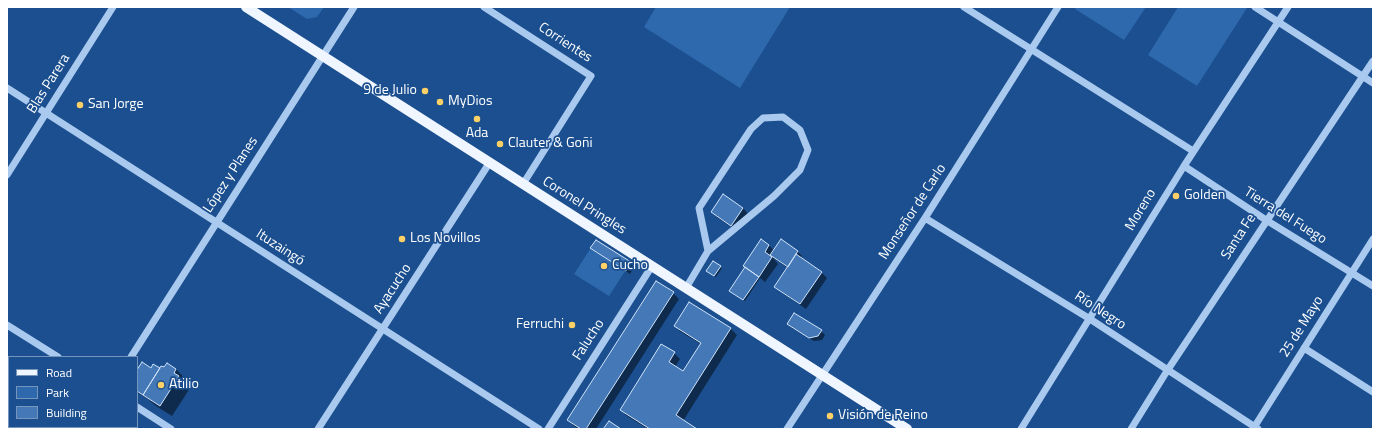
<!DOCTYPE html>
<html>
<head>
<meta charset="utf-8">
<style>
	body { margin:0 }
	#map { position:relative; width:1380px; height:436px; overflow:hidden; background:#1b4f8f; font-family:"Titillium Web",sans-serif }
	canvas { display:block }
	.frame { position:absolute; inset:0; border:8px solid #fff; pointer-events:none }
	.legend { position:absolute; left:8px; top:356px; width:130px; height:72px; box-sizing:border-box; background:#1b4f8f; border:1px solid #7695bc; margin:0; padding:5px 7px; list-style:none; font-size:12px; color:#fff }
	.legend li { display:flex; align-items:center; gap:8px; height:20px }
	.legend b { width:20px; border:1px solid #7695bc }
</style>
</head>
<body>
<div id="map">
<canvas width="1380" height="436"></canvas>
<div class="frame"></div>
<ul class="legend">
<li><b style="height:5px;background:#f0f6ff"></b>Road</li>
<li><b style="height:11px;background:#2e69ad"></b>Park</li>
<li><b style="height:11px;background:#4478b7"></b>Building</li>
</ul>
</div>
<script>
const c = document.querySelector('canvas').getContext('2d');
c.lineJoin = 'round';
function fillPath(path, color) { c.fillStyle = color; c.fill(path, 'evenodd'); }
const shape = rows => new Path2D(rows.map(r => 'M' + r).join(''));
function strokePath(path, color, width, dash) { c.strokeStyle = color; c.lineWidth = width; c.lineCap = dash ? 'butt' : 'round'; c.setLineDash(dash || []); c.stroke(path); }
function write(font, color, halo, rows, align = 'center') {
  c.font = font + ' "Titillium Web",sans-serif'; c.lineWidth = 3.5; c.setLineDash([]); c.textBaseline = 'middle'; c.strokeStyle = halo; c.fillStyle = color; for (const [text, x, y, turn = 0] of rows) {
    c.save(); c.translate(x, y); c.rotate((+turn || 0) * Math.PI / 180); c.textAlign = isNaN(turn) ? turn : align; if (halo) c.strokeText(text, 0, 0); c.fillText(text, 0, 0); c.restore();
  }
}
fillPath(shape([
	[288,7,324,7,317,17,307,19],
	[656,7,790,7,740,88,644,27],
	[1076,7,1146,7,1124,40,1075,9],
	[1178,7,1245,7,1247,8,1197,86,1148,55],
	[596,240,631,262,609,296,574,274]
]), '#2e69ad');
fillPath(shape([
	[743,208,748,214,738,231,718,218,712,212],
	[596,241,631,263,634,267,630,274,596,252,592,248],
	[781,241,798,252,802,256,800,258,821,272,827,278,806,309,781,292,775,286,788,268,773,258,778,264,765,282,760,278,745,301,732,293,769,245,774,251],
	[713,262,722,268,716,277,709,273],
	[673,293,679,299,596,429,579,429,574,426,568,420],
	[689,303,731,329,737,335,683,421,696,429,648,429,627,416,621,410,674,353,680,359,675,367,684,372,701,344,681,332,675,326],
	[788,324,821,331,825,335,822,340,814,341,792,328],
	[151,369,176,369,187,381,185,383,190,388,172,416,156,406,148,399,137,392,137,372],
	[67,427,79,427,77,429,70,429]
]), '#0007');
const building = shape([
	[723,194,743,208,731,226,711,212,723,194],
	[761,239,769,245,765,252,772,257,759,277,743,266,761,239],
	[781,239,798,251,788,267,770,255,781,239],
	[596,240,631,262,626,271,590,248,596,240],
	[796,254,822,272,800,304,774,287,796,254],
	[713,261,721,266,714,276,706,271,713,261],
	[745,267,759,277,743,300,729,291,745,267],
	[656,281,674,292,586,429,581,429,567,420,656,281],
	[689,302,731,328,676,415,697,429,650,429,620,410,661,344,675,352,669,362,683,371,701,343,674,326,689,302],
	[794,313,822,330,818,336,809,338,787,324,794,313],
	[142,362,151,368,153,364,160,368,143,395,137,391,137,370,142,362],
	[167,363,176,369,174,373,179,376,160,406,143,395,161,366,164,367,167,363],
	[609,421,621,429,603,429,609,421]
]);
fillPath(building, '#4478b7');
strokePath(building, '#cfe3fa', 1);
strokePath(shape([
	[484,7,591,76,523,184],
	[964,7,1193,151],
	[1255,7,1373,83],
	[7,88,539,429],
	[1184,166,1266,220,1373,286],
	[7,175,113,7],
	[925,218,1090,319,1258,429],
	[686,288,708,251,774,196,800,170,808,150,800,130,783,117,763,118,751,129,699,208,708,251],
	[7,325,58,357],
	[1304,348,1373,392],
	[131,357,354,7],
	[137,407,171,429],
	[85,429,86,427],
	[318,429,490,162],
	[548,429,652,266],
	[787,429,925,218,1058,7],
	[1021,429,1184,166,1288,7],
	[1131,429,1167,371,1373,61],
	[1253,429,1373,239]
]), '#a9c9ee', 7);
strokePath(shape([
	[246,7,907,429]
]), '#f0f6ff', 10);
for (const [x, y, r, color] of [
	[425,91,4,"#ffd166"],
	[440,102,4,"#ffd166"],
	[80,105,4,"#ffd166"],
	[477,119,4,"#ffd166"],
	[500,144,4,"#ffd166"],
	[1176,196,4,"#ffd166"],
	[402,239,4,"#ffd166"],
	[604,266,4,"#ffd166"],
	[572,325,4,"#ffd166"],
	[161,385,4,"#ffd166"],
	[830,416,4,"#ffd166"]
]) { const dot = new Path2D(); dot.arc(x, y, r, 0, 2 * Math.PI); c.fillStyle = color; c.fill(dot); strokePath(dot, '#1b4f8f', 1.5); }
write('14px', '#fff', '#1b4f8f', [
	["Corrientes",565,43,33],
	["Blas Parera",49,84,-58],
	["López y Planes",231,175,-57],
	["Coronel Pringles",584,206,32],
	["Moreno",1141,210,-59],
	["Monseñor de Carlo",913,212,-57],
	["Tierra del Fuego",1285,216,32],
	["Santa Fe",1239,237,-57],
	["Ituzaingó",280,248,33],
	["Ayacucho",393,289,-57],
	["Río Negro",1100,311,33],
	["25 de Mayo",1302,327,-58],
	["Falucho",589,340,-57]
]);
write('14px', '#fff', '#1b4f8f', [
	["9 de Julio",417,91,"right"],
	["MyDios",448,102],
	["San Jorge",88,105],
	["Ada",477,134,"center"],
	["Clauter & Goñi",508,144],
	["Golden",1184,196],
	["Los Novillos",410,239],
	["Cucho",612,266],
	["Ferruchi",564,325,"right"],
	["Atilio",169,385],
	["Visión de Reino",838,416]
], 'left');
</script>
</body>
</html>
